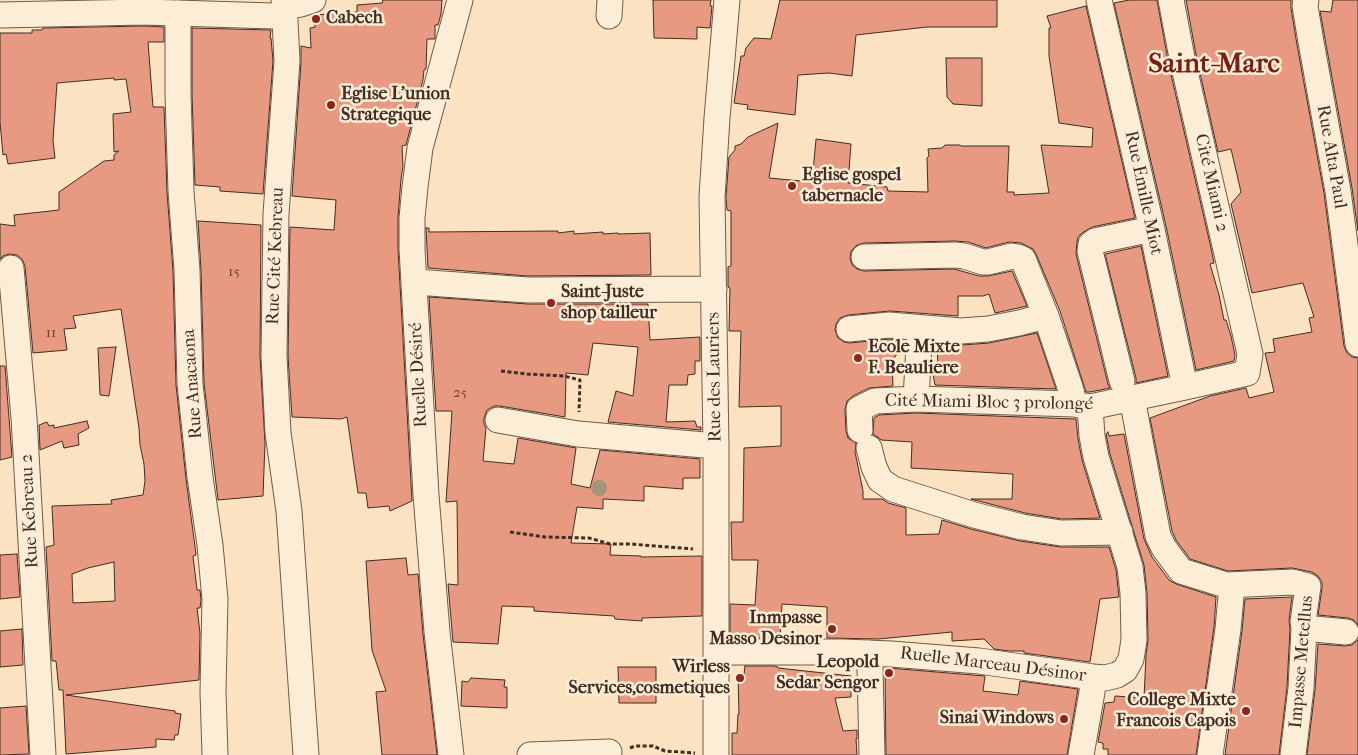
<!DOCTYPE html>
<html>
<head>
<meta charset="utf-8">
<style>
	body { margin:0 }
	canvas { display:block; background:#fbe3c1 }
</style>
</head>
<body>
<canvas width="1358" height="755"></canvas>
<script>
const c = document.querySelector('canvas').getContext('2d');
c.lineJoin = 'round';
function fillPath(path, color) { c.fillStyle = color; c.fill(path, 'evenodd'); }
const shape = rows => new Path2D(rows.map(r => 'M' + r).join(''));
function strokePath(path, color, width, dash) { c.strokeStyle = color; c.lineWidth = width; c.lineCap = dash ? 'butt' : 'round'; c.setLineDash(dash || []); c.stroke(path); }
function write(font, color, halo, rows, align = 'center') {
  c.font = font + ' "IM FELL French Canon",serif'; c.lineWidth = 5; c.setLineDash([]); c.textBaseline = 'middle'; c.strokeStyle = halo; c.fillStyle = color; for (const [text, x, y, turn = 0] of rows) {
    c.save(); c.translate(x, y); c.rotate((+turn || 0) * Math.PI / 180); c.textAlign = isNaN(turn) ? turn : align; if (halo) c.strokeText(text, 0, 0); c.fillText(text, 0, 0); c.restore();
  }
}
const building = shape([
	[383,0,442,0,441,14,438,25,435,25,435,39,427,39,426,69,424,70,423,80,406,145,402,146,403,166,401,179,398,217,398,249,412,501,390,511,389,506,368,508,366,493,358,493,347,417,341,419,292,417,288,356,290,227,334,230,336,200,292,196,301,62,301,46,311,48,310,28,315,27,315,15,357,12,357,5,382,3,383,0],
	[653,0,711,0,710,6,712,6,710,28,697,27,697,39,654,38,653,0],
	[780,0,997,0,997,27,927,27,856,35,852,76,829,73,798,75,795,115,747,109,748,105,734,103,741,56,744,56,746,48,754,38,771,39,780,0],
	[1129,0,1157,0,1169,66,1211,248,1214,263,1210,264,1219,295,1224,320,1226,320,1231,336,1235,355,1234,361,1196,370,1166,226,1114,3,1129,0],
	[1186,0,1291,0,1291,8,1297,45,1324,193,1344,346,1347,353,1352,357,1358,358,1358,625,1354,620,1348,618,1318,615,1322,588,1322,582,1318,576,1312,572,1292,568,1228,571,1190,559,1176,540,1172,531,1150,418,1210,396,1246,388,1249,398,1274,392,1265,353,1275,352,1273,339,1312,332,1309,318,1314,317,1303,283,1252,293,1231,204,1241,192,1231,149,1218,152,1197,60,1186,0],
	[1333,0,1358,0,1358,231,1352,188,1320,11,1331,12,1333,0],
	[1086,6,1135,218,1092,227,1082,233,1078,237,1077,242,1076,254,1108,384,1110,388,1090,392,1086,392,1060,311,1036,254,1033,249,1021,243,1009,242,986,248,968,242,955,241,864,243,857,245,851,251,850,258,852,265,857,269,864,271,954,269,979,276,988,276,1012,271,1027,306,995,313,989,294,983,296,958,296,958,316,890,311,848,315,840,318,836,324,835,330,838,338,844,342,850,343,889,339,896,340,896,356,892,359,893,386,869,388,853,396,847,401,845,410,846,431,848,438,856,443,855,452,863,491,863,499,882,499,888,503,906,508,906,535,939,534,942,520,971,529,1020,541,1061,547,1109,547,1116,570,1119,597,1100,599,1090,662,1024,653,1024,651,1009,651,994,649,984,639,952,641,952,632,878,639,827,638,827,607,782,604,780,638,730,638,730,604,755,605,758,560,732,560,731,522,743,522,744,448,781,446,781,406,739,407,741,331,729,331,730,288,728,287,728,267,731,266,731,211,727,210,726,197,729,157,735,150,735,146,741,144,748,137,778,123,769,178,812,182,816,139,851,144,848,183,887,187,888,191,928,192,927,158,929,156,928,149,942,148,945,145,960,145,961,146,1009,146,1007,192,1014,192,1014,195,1049,193,1041,145,1092,147,1093,128,1059,123,1049,56,1049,28,1051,28,1047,16,1086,6],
	[144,26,164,27,164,42,148,42,153,107,164,107,167,192,173,271,176,385,186,479,196,554,196,555,193,556,197,590,200,590,201,600,200,608,197,608,200,633,199,680,66,695,175,711,175,713,181,714,178,735,175,735,174,740,156,739,156,747,66,754,63,690,59,690,56,661,52,661,46,547,54,545,52,506,112,504,111,500,143,495,145,481,144,464,140,445,139,428,121,309,73,316,76,328,64,329,67,350,33,353,25,266,22,259,17,255,9,254,3,256,0,259,0,224,15,226,14,215,59,210,59,192,104,161,114,160,114,155,119,151,114,152,113,114,131,112,126,79,114,80,114,78,57,83,53,140,55,158,8,164,6,154,3,155,0,122,0,33,32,33,32,30,42,30,43,28,144,26],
	[114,562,115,601,73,603,72,574,88,568,114,562],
	[192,28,271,30,270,38,271,38,273,61,263,194,220,191,220,187,195,185,192,94,192,28],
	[946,58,982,58,982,106,953,104,947,97,946,58],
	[198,221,261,225,260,356,265,443,263,496,218,500,204,383,201,270,198,221],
	[426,228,429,228,429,232,558,231,558,233,574,231,574,234,603,232,603,234,618,233,618,234,650,233,651,275,528,276,428,268,426,228],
	[1141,246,1168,376,1136,383,1136,378,1105,254,1141,246],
	[429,297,528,304,648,304,650,340,700,337,700,361,695,361,695,374,688,375,687,385,669,385,666,422,695,421,697,427,701,427,701,430,608,422,616,391,633,396,638,347,593,343,588,375,566,373,565,417,500,406,494,406,487,410,484,418,484,424,486,428,483,461,514,464,518,438,576,448,571,484,590,488,600,450,700,459,700,478,683,478,683,489,644,486,644,501,603,499,603,509,577,507,571,543,611,544,610,555,641,556,641,557,702,556,702,616,642,618,642,621,615,619,614,616,534,611,534,607,502,606,498,644,453,642,448,584,458,585,457,501,446,502,452,411,436,411,429,297],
	[1037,333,1056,389,935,385,932,369,938,367,937,343,962,345,989,343,1037,333],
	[116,347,109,396,100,395,98,348,116,347],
	[0,366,5,366,12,457,0,460,0,366],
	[916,413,1076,419,1078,439,1082,460,1100,518,1062,519,1025,513,971,499,1012,499,1013,474,911,468,912,442,881,440,879,438,873,434,874,418,879,415,916,413],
	[87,421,89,428,78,434,79,445,64,448,62,441,40,450,39,425,47,422,49,426,54,425,54,428,87,421],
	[1108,432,1109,436,1124,434,1144,539,1152,557,1169,580,1176,584,1216,597,1214,627,1196,755,1108,755,1108,749,1103,749,1103,743,1098,742,1105,703,1114,702,1115,696,1144,698,1146,655,1148,640,1147,593,1144,565,1110,454,1106,434,1108,432],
	[17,554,20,597,0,599,0,555,17,554],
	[406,558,408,575,418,574,423,634,437,755,382,755,376,692,386,691,372,650,366,561,406,558],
	[1292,597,1289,620,1290,629,1287,687,1279,755,1225,755,1242,631,1245,599,1292,597],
	[22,629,23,665,0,667,0,631,22,629],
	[1358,640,1358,755,1307,755,1315,690,1318,644,1345,646,1352,645,1358,640],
	[745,666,774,666,778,667,778,668,851,676,851,697,835,698,843,731,857,730,857,739,856,739,857,755,732,755,732,733,737,733,738,714,739,714,738,675,744,674,745,666],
	[618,667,656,667,656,703,619,703,618,667],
	[888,668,985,676,983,691,1018,695,1020,681,1078,689,1067,755,886,755,885,672,888,668],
	[471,678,505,680,504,687,507,687,507,708,461,706,462,681,468,682,471,678],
	[26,706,29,754,0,755,0,708,26,706]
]);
fillPath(building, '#e89982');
strokePath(building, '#422d23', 1);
const minor = shape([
	[284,0,287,61,276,214,274,356,278,433,289,511,306,755],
	[1099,0,1151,225,1185,387],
	[1306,0,1305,6,1311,42,1338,191,1358,344],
	[285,6,301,4,313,0],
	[178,13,178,94,181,191,187,270,190,384,200,477,210,545,215,599,213,692,215,755],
	[0,15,144,12,273,16,285,15],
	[609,16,610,0],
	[864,257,955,255,964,256,983,262,988,262,1012,256,1018,257,1023,259,1046,316,1071,390,1074,404],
	[11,268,24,418,43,755],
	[415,282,528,290,714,289],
	[849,329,889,325,961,331,988,329,1019,323,1046,316],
	[1122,381,1090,251,1091,244,1095,241,1152,229],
	[1132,398,1158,536,1164,548,1181,571,1226,585,1293,582,1308,586,1303,622,1304,628,1301,688,1293,755],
	[916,399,920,328],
	[498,420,578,434,716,446],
	[860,430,859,409,875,401,916,399,1074,404,1090,407,1185,387,1247,373,1250,354,1183,63,1171,0],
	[869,448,874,467,880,480,893,489,974,515,1022,527,1061,533,1120,532],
	[1304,628,1346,632],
	[716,652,844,652,891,654,979,661,1093,677,1105,678,1117,675,1125,670,1131,659,1134,640,1133,593,1130,567,1096,457,1092,436,1090,407],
	[869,653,870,668,872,755],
	[451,755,437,632,426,495,412,249,412,218,415,187,420,148,460,0],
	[530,755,609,752],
	[716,755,716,446,712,197,717,118,727,0],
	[1081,755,1092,692,1093,677],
	[1210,755,1228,629,1232,585]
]);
strokePath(minor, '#705a4a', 27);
strokePath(shape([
	[501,371,527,374,564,376,580,380,579,412],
	[510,532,545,537,589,538,610,544,631,544,693,549],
	[630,748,635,746,653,746,665,751,695,753]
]), '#422d23', 3, [4, 2.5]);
strokePath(minor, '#fcedd7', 25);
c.fillStyle = '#a79379';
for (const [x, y] of [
	[599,488]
]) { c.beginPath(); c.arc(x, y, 8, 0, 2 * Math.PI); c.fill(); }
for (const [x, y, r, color] of [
	[316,19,5,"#8f2418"],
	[331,105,5,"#8f2418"],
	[792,186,5,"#8f2418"],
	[551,303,5,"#8f2418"],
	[858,358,5,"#8f2418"],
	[832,629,5,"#8f2418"],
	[889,673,5,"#8f2418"],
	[740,678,5,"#8f2418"],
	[1246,711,5,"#8f2418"],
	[1064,719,5,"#8f2418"]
]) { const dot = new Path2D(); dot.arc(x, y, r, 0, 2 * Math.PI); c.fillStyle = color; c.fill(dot); strokePath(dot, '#fcedd7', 2); }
write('15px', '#6c483b', null, [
	["15",234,272],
	["11",51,333],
	["25",460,393]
]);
write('bold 18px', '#422d23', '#fcedd7', [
	["Cabech",326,19],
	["Eglise L'union",341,95],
	["Strategique",341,116],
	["Eglise gospel",802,176],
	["tabernacle",802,197],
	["Saint-Juste",561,293],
	["shop tailleur",561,314],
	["Ecole Mixte",868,348],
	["F. Beauliere",868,369],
	["Inmpasse",822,619,"right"],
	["Masso Desinor",822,640,"right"],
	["Leopold",879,663,"right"],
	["Sedar Sengor",879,684,"right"],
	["Wirless",730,668,"right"],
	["Services,cosmetiques",730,689,"right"],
	["College Mixte",1236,701,"right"],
	["Francois Capois",1236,722,"right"],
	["Sinai Windows",1054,719,"right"]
], 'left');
write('18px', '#422d23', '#fcedd7', [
	["Rue Alta Paul",1331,157,80],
	["Cité Miami 2",1211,183,77],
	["Rue Emille Miot",1143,193,78],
	["Rue Cité Kebreau",276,256,-88],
	["Ruelle Désiré",419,375,-93],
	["Rue des Lauriers",715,377,-91],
	["Rue Anacaona",193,384,-94],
	["Cité Miami Bloc 3 prolongé",989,403,1],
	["Rue Kebreau 2",30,511,-93],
	["Impasse Metellus",1302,662,-85],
	["Ruelle Marceau Désinor",993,665,7]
]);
write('bold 28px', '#7a1f14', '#fcedd7', [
	["Saint-Marc",1214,65]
]);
</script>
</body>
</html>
